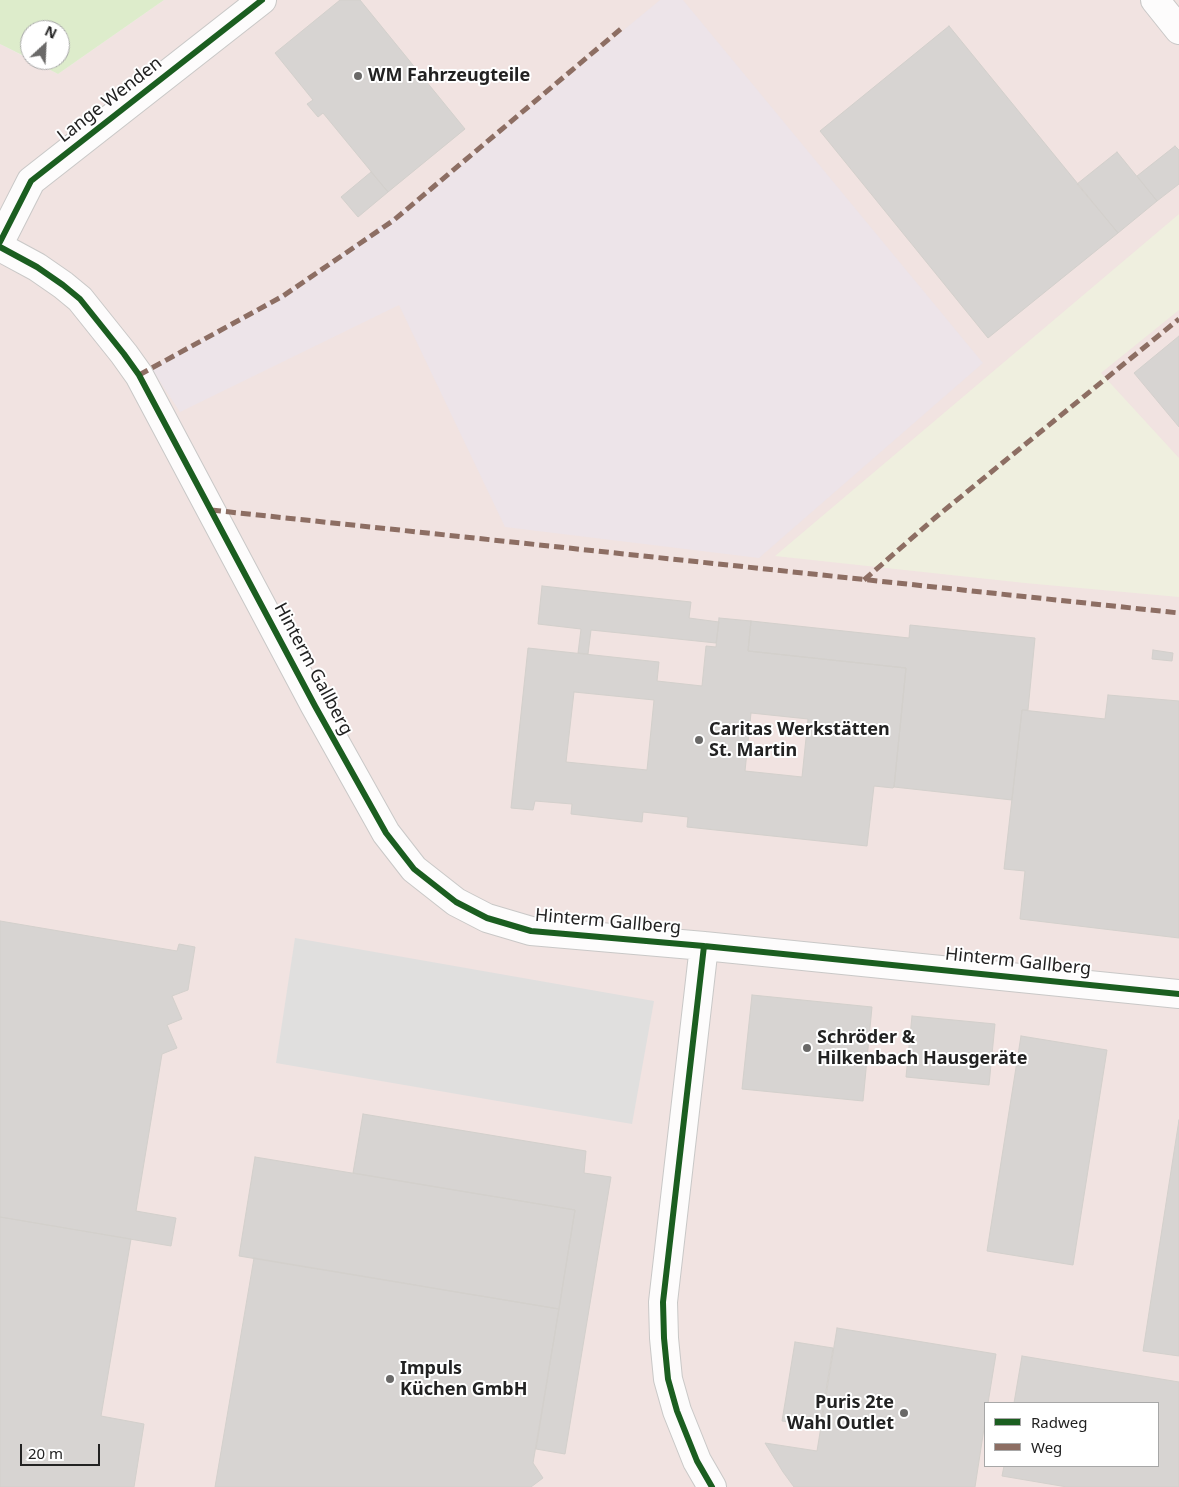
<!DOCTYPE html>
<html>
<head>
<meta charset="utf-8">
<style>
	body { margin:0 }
	#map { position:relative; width:1179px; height:1487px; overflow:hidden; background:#f0eeeb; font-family:"Noto Sans",sans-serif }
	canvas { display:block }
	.legend { position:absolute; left:984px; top:1402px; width:175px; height:65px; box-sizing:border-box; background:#fff; border:1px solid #a7a7a7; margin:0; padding:6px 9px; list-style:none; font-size:15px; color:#222 }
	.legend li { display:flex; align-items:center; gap:10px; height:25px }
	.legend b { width:25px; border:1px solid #a7a7a7 }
	.north { position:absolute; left:20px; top:20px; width:50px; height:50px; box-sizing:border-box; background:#fff; border:1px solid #a7a7a7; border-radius:50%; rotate:25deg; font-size:14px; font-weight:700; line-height:20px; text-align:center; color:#222 }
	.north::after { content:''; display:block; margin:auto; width:18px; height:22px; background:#6a6968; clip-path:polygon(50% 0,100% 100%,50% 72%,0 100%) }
	.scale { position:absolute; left:20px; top:1444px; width:80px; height:22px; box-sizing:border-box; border:2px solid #222; border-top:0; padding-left:6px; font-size:15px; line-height:18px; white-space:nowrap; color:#222; -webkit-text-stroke:4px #fff; paint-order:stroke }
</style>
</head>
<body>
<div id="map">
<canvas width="1179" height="1487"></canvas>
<ul class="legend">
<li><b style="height:6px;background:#1b5e20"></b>Radweg</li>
<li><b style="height:6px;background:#8d6e63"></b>Weg</li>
</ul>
<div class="north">N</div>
<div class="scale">20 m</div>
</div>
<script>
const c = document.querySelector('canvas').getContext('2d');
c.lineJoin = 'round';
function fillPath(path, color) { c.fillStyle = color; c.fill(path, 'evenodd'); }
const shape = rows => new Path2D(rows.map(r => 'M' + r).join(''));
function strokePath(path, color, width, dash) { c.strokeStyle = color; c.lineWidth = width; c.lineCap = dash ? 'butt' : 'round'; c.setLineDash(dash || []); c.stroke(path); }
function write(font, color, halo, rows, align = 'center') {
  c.font = font + ' "Noto Sans",sans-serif'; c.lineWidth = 4; c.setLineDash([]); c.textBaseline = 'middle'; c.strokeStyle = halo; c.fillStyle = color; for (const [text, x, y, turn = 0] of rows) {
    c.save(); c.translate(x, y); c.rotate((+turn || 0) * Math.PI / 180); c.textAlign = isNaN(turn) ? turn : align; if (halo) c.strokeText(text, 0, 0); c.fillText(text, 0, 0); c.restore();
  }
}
fillPath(shape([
	[164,0,1179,0,1179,1487,0,1487,0,44,58,74],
	[985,1403,1158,1403,1158,1466,985,1466]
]), '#f1e3e1');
fillPath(shape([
	[660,0,683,0,983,363,759,558,505,527,399,305,180,412,151,368,296,287,429,191]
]), '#ede4e9');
fillPath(shape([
	[1179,214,1179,310,1101,373,1179,458,1179,597,1025,583,775,556]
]), '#efefdf');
fillPath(shape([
	[0,0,164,0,58,74,31,60,60,60,60,30,30,30,30,59,0,44]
]), '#ddeccb');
fillPath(shape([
	[295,938,654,1001,632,1124,276,1063]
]), '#e0dfde');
const building = shape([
	[340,0,360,0,465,129,388,192,323,113,318,117,307,104,313,100,275,53,340,0],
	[949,26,1118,233,988,338,820,131,949,26],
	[1175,146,1179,150,1179,184,1157,201,1137,176,1175,146],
	[1117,152,1157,201,1118,233,1077,184,1117,152],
	[371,172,388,192,358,217,341,197,371,172],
	[1179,336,1179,427,1134,373,1179,336],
	[542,586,691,602,689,618,719,622,716,643,591,630,588,654,578,653,581,629,538,624,542,586],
	[719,618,751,621,748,651,906,668,894,787,893,788,874,786,867,846,687,827,688,817,643,812,642,822,571,814,572,804,535,801,533,810,511,808,528,648,659,662,657,681,702,686,706,646,716,647,719,618],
	[574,692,654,700,647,770,566,762,574,692],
	[751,713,808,719,802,777,745,771,751,713],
	[751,621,909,638,910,625,1035,638,1028,710,1022,710,1012,800,894,787,906,668,748,651,751,621],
	[1153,650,1173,653,1172,661,1152,659,1153,650],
	[1108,695,1179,701,1179,938,1020,919,1025,871,1004,869,1022,710,1105,719,1108,695],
	[0,921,177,951,179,944,195,947,188,990,172,996,182,1019,167,1025,177,1048,162,1054,136,1211,176,1218,171,1246,0,1217,0,921],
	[752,995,872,1007,863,1101,742,1089,752,995],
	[912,1016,995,1024,989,1085,906,1077,912,1016],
	[1021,1036,1107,1050,1073,1265,987,1251,1021,1036],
	[363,1114,586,1151,584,1173,611,1177,565,1454,536,1449,575,1210,353,1173,363,1114],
	[1179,1120,1179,1356,1143,1351,1179,1120],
	[255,1157,575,1210,559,1309,239,1256,255,1157],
	[0,1217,131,1239,101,1416,144,1424,134,1487,0,1487,0,1217],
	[254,1258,559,1309,533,1463,543,1478,531,1487,215,1487,254,1258],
	[837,1328,996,1354,988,1403,985,1403,985,1422,975,1487,794,1487,783,1472,765,1443,817,1451,837,1328],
	[795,1342,833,1348,820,1427,782,1421,795,1342],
	[1022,1356,1179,1382,1179,1487,1067,1487,1002,1476,1004,1466,1158,1466,1158,1403,1014,1403,1022,1356]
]);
fillPath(building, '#d7d4d2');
strokePath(building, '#d3d0cc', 1);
const minor = shape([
	[1155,0,1179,30],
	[0,242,31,181,262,0],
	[0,247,37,267,63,285,80,299,124,354,139,375,315,706,386,833,414,869,456,902,487,918,531,931,704,946,1179,994],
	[704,946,663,1302,664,1338,668,1379,677,1411,697,1461,712,1487]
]);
strokePath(minor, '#c9c8c7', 30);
strokePath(minor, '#fdfcfc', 28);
strokePath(shape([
	[139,375,283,296,394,220,622,28],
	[211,510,1179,613],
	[864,580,936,517,1179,319]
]), '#8d6e63', 5, [10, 5]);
strokePath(shape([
	[0,242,31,181,262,0],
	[0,247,37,267,63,285,80,299,124,354,139,375,315,706,386,833,414,869,456,902,487,918,531,931,704,946,1179,994],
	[704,946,663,1302,664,1338,668,1379,677,1411,697,1461,712,1487]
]), '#1b5e20', 6);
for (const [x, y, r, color] of [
	[358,76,5,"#6a6968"],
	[699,740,5,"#6a6968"],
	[807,1048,5,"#6a6968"],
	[390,1379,5,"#6a6968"],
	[904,1413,5,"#6a6968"]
]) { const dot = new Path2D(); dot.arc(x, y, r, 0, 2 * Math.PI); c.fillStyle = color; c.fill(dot); strokePath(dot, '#fff', 2); }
write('bold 18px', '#222', '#fff', [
	["WM Fahrzeugteile",368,76],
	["Caritas Werkstätten",709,730],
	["St. Martin",709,751],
	["Schröder &",817,1038],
	["Hilkenbach Hausgeräte",817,1059],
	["Impuls",400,1369],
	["Küchen GmbH",400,1390],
	["Puris 2te",894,1403,"right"],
	["Wahl Outlet",894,1424,"right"]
], 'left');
write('18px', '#222', '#fff', [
	["Lange Wenden",110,100,-38],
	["Hinterm Gallberg",313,669,62],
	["Hinterm Gallberg",608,922,5],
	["Hinterm Gallberg",1018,962,6]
]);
</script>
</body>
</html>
